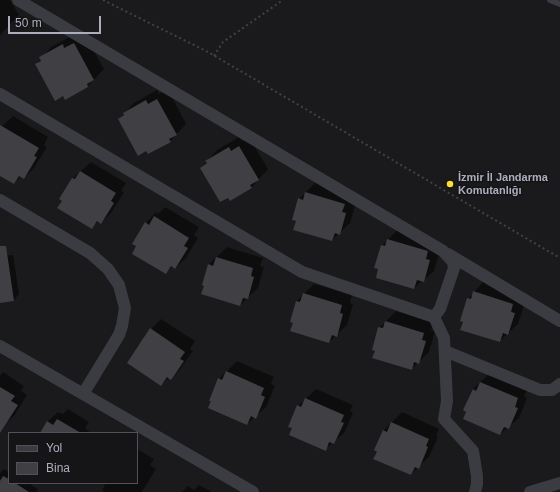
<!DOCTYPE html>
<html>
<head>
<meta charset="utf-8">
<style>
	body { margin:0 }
	#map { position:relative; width:560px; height:492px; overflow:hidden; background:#1a1a1c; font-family:Arial,sans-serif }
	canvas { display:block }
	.legend { position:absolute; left:8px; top:432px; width:130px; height:52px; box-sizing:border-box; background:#151517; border:1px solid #515259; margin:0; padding:5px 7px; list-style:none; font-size:12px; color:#acaebd }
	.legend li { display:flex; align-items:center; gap:8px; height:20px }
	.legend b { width:20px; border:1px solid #515259 }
	.scale { position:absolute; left:8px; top:16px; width:93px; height:18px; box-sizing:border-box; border:2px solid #acaebd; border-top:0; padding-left:5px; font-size:12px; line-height:14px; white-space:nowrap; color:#acaebd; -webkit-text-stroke:3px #151517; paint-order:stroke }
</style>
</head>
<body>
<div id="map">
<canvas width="560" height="492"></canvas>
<ul class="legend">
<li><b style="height:5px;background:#3b3b42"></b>Yol</li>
<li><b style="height:11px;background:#3f3f44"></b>Bina</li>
</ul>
<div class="scale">50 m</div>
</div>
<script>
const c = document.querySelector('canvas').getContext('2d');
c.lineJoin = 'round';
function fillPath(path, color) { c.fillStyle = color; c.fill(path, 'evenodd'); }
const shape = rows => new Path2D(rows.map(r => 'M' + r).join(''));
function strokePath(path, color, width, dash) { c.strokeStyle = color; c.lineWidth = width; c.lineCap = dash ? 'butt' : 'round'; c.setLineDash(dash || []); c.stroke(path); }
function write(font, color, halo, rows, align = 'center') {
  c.font = font + ' Arial,sans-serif'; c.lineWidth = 3; c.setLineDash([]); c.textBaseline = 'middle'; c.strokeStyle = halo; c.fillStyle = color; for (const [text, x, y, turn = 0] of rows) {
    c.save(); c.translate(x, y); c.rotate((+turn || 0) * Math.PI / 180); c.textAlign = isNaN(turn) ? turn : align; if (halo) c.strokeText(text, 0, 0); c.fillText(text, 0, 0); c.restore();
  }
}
fillPath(shape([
	[0,0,10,0,19,15,0,35],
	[84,33,104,69,88,86,66,98,36,65,51,47,73,35],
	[168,89,186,124,170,141,119,119,134,103,157,90,159,94],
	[13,116,48,137,44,145,47,147,34,168,24,178,21,176,14,183,0,175,0,128],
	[239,137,242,141,249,137,268,169,251,188,201,168,217,150],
	[91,162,126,183,121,191,124,192,111,213,101,223,98,221,92,228,61,199,73,178],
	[316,182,356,203,350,223,332,240,297,221,299,199],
	[165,207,199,227,194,235,198,238,186,258,175,268,172,266,166,273,146,223,156,212,158,214],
	[398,229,437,240,436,249,440,250,434,271,414,288,382,246],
	[227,247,263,258,260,266,264,267,258,288,240,305,209,264],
	[13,255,19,294,14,300,0,302,0,256],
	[484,281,525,303,518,324,500,341,468,299],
	[314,284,352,295,350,303,353,304,347,325,329,342,291,322,297,301],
	[396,311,434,323,431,330,435,331,429,352,411,369,376,350,379,328],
	[161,319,195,341,190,349,193,351,181,368,171,379,169,377,161,385,151,329],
	[237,361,274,377,271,384,275,386,266,407,247,424,219,379],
	[3,372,24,386,21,391,27,395,14,416,3,426,0,424,0,376],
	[491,372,528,388,524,396,527,398,519,418,500,434,473,389],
	[316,389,353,405,350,411,353,413,344,433,325,449,293,427,298,406],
	[68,409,89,422,85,428,91,433,41,433,47,422,58,412,63,414],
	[402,412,439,429,436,436,438,437,429,457,411,474,378,451,383,431],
	[137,449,154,459,150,465,156,469,143,490,142,492,105,492,102,490,105,485,103,483,137,483],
	[4,469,9,472,9,483,32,483,31,485,38,489,37,492,0,492,0,473],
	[199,485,212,492,182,492,188,486,194,490]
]), '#0007');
fillPath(shape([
	[74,43,94,80,87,84,88,87,65,100,63,96,55,101,35,64,41,61,39,57,63,44,64,48],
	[157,99,177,135,169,139,171,142,148,154,146,151,138,156,118,119,124,115,123,113,146,100,148,104],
	[0,125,39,148,34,156,37,157,24,179,19,176,14,184,0,176],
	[239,146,259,180,250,185,252,188,230,201,228,198,220,202,200,168,207,163,205,161,229,147,231,151],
	[80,171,116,193,111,201,114,203,101,224,97,221,92,229,57,208,62,201,59,199,72,178,75,179],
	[305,192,345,204,342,212,346,213,340,235,335,233,332,241,293,230,296,221,292,220,298,198,303,200],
	[154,216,189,238,184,246,188,248,175,269,171,266,166,274,132,254,136,246,132,244,145,222,149,225],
	[387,239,428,251,426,259,430,260,424,282,417,280,414,289,376,278,378,269,374,268,381,245,385,246],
	[0,246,6,246,14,301,0,303],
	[216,257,253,268,251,276,254,277,248,299,243,298,240,306,201,294,204,286,202,285,208,264,213,266],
	[473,291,513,304,511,312,515,313,508,335,503,333,500,342,460,330,463,322,460,321,467,298,471,299],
	[303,293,342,305,340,313,343,314,337,337,332,335,329,343,290,331,293,323,290,322,296,301,300,302],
	[385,321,424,333,422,340,426,341,419,364,414,362,412,370,372,358,375,351,372,350,378,327,383,328],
	[150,328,185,352,180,359,184,361,171,380,167,377,161,386,127,363],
	[226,371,264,388,261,395,265,397,256,419,251,416,247,425,208,408,211,401,209,401,218,378,222,380],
	[480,382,518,398,515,407,518,408,509,429,504,427,500,435,463,419,466,412,463,410,473,389,476,391],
	[0,387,15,396,11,401,18,405,0,433],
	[305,398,344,415,341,422,344,423,334,444,329,442,326,451,289,435,292,428,288,427,297,405,301,407],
	[57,419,81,433,40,433,47,421,53,425],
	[391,422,429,439,426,446,428,447,419,469,415,467,411,475,373,459,377,452,374,450,383,430,387,432],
	[3,476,9,479,9,483,15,483,29,492,0,492,0,481]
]), '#3f3f44');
strokePath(shape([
	[103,0,208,52,560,258],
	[214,56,223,42,283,0]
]), '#404149', 2, [2, 3]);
strokePath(shape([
	[550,0,560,4]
]), '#3b3b42', 6);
strokePath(shape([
	[0,94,302,272,434,317,440,309,454,268,453,262,443,251,18,0],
	[0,200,90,253,108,269,119,285,125,308,122,326,119,335,83,394],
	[448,254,560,321],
	[434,317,444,338,447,401,444,419,473,451,477,476,477,484,475,492],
	[0,346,253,492],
	[445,351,540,390,552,390,560,384],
	[530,492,560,483]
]), '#3b3b42', 12);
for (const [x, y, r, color] of [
	[450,184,4,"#fdde32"]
]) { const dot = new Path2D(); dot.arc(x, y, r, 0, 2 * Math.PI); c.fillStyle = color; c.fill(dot); strokePath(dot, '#151517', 1.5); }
write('bold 11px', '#acaebd', '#151517', [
	["İzmir İl Jandarma",458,178],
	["Komutanlığı",458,191]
], 'left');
</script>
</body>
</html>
